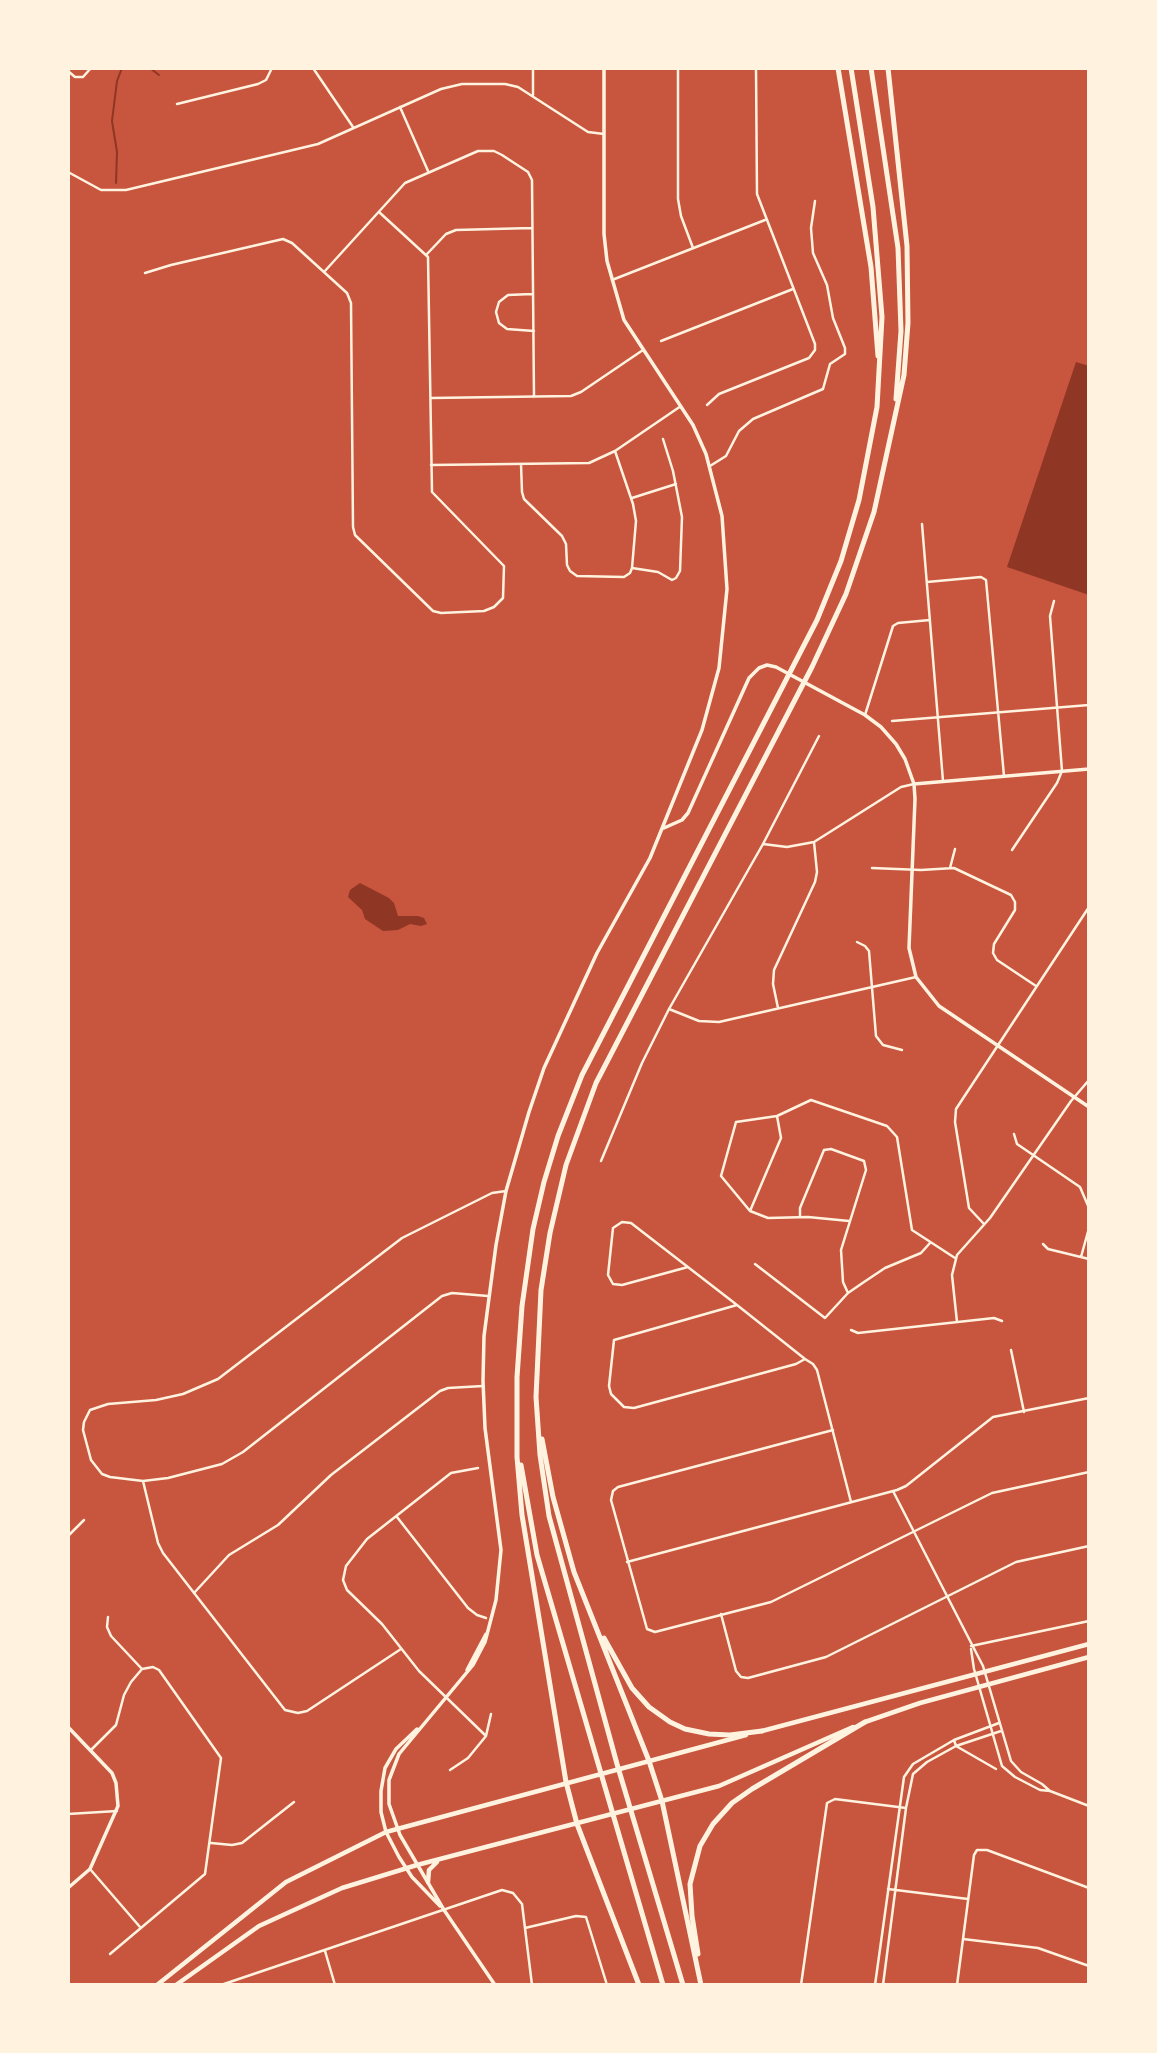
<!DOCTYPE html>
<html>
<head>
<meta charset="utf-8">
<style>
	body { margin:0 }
	#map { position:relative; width:1157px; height:2053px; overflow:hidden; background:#c8553d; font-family:Inter,sans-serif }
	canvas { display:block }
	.frame { position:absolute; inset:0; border:70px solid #fff3e0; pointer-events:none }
</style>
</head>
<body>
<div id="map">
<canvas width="1157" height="2053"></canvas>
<div class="frame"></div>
</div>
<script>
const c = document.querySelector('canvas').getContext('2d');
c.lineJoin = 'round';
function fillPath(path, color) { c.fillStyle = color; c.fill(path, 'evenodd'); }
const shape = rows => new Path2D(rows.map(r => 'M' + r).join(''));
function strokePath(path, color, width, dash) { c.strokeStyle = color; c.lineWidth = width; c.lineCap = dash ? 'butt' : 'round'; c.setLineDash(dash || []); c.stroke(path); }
fillPath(shape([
	[1076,362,1089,366,1089,595,1007,567],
	[360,883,389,898,394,903,398,916,418,916,424,918,427,924,421,926,410,924,398,930,383,931,365,919,362,910,348,897,350,890]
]), '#8f3625');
strokePath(shape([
	[150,68,159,75],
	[116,183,117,152,112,121,117,81,122,68]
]), '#8f3625', 2);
strokePath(shape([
	[313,68,353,127],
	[678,68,678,199,681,216,693,248],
	[68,71,75,77,83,77,91,68],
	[533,95,533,68],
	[177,104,258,84,266,80,272,68],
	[400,107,428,171],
	[68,172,101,190,126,190,318,144,441,89,462,84,505,84,518,87,588,132,604,134],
	[427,254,446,234,456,230,532,228],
	[324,272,405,183,478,151,494,151,502,155,528,172,532,180,534,397],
	[145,273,171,265,283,239,292,243,347,293,351,303,353,527,355,535,433,611,441,613,484,611,494,607,503,598,504,566,432,492,428,257,379,212],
	[612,280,765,220],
	[532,294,508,295,499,302,496,312,499,323,507,329,534,331],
	[661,341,793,289],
	[431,398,571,396,581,392,643,350],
	[707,405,719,394,809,358,815,350,815,344,757,194,756,68],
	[521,464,522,492,524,499,562,536,566,544,567,565,570,571,577,576,624,577,630,573,632,568,636,521,633,504,615,451],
	[431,465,589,463,615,451,681,406],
	[710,466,726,456,739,431,753,419,823,389,830,364,845,354,845,348,833,318,827,285,813,253,811,228,815,201],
	[632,498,676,484],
	[922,524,943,781],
	[632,568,658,572,672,580,676,578,680,571,682,517,673,471,663,439],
	[927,582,981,577,986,580,1004,776],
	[865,715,893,626,898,623,930,620],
	[892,721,1089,705],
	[763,844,787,847,814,842,901,787,914,784],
	[1012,850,1057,783,1062,771,1050,616,1054,601],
	[872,868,921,870,954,868,1011,895,1015,902,1015,910,994,944,993,953,997,960,1036,986],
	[950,868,955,849],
	[857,942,865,946,869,951,876,1036,883,1045,902,1050],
	[778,1008,773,984,774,970,815,882,817,872,814,842],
	[669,1009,699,1021,719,1022,916,977],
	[1014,1134,1017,1144,1080,1187,1089,1208],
	[601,1161,642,1063,669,1009,763,844,819,736],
	[750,1211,781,1138,777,1116],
	[800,1217,800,1208,824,1150,831,1149,864,1161,866,1170,841,1250,843,1282,848,1293],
	[849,1221,808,1217,768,1218,750,1211,721,1176,736,1122,777,1116,811,1100,887,1126,897,1137,912,1230,955,1258],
	[984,1224,969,1208,955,1122,956,1109,1089,907],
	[1043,1244,1048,1249,1089,1259],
	[1081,1257,1089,1228],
	[755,1264,825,1318,848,1293,864,1282,885,1268,921,1253,930,1243],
	[688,1267,622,1285,613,1284,608,1275,613,1228,622,1222,631,1223,737,1305,805,1359,813,1364,817,1370,851,1502],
	[488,1296,452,1293,442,1296,243,1452,222,1464,168,1478,143,1481,110,1477,102,1474,91,1460,83,1430,84,1422,90,1410,108,1404,156,1400,183,1394,218,1379,402,1238,492,1193,506,1191],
	[737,1305,614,1340,609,1386,611,1394,624,1407,634,1408,796,1364,805,1359],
	[957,1322,952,1275,957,1255,990,1218,1071,1101,1089,1080],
	[851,1330,858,1333,994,1318,1002,1321],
	[1011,1350,1024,1412],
	[833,1430,618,1487,613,1491,611,1500,647,1629,655,1632,771,1602,992,1493,1089,1472],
	[478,1468,451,1473,367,1539,346,1566,343,1580,347,1590,382,1624,419,1671,486,1736],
	[143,1481,158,1543,163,1553,285,1710,298,1713,307,1711,401,1649],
	[893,1491,983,1666,1011,1761,1021,1772,1042,1784,1050,1791],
	[397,1517,468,1608,477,1615,486,1618],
	[68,1536,84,1520],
	[627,1562,897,1490,906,1486,993,1417,1089,1398],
	[194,1593,229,1555,278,1525,331,1475,440,1391,448,1388,483,1386],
	[721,1614,736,1671,741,1677,748,1678,826,1657,1016,1562,1089,1546],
	[108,1617,107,1627,111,1636,142,1669],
	[971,1646,1089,1621],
	[971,1649,974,1669,1002,1766,1015,1777,1040,1790,1050,1791,1089,1806],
	[954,1740,956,1746,996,1769],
	[91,1750,116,1725,124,1695,131,1682,142,1669,153,1667,159,1670,221,1758,205,1874,110,1954],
	[450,1770,468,1758,486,1736,491,1714],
	[68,1814,117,1811],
	[211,1843,232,1845,242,1843,294,1802],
	[90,1869,140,1927],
	[888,1889,968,1899],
	[525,1928,576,1916,586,1917,607,1985],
	[963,1939,1038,1948,1089,1966],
	[325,1951,335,1985],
	[221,1985,502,1890,513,1893,522,1904,532,1985],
	[801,1985,827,1803,835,1799,906,1808],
	[875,1985,904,1777,913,1764,954,1740,999,1723],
	[883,1985,906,1808,913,1774,927,1762,956,1746,1001,1731],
	[957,1985,974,1855,977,1850,987,1850,1089,1888]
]), '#fff3e0', 2.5);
strokePath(shape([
	[914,784,1089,769],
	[664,828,682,820,688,813,749,678,759,668,767,665,776,667,865,715,881,727,896,744,905,759,914,784,915,799,909,948,916,977,939,1006,1089,1107],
	[467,1670,486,1634],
	[68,1727,112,1773,116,1783,118,1806,90,1869,68,1888],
	[417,1729,396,1749,385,1768,381,1791,381,1812,386,1832,399,1857,412,1877,440,1906],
	[495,1985,444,1910,400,1835,389,1804,389,1780,399,1754,473,1665,485,1642,496,1600,501,1550,485,1428,483,1381,484,1336,496,1245,506,1191,529,1112,544,1068,597,953,650,858,702,730,719,668,727,589,722,516,706,454,693,425,624,320,607,261,604,234,604,68]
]), '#fff3e0', 3.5);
strokePath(shape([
	[865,1722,920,1703,1089,1657],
	[762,1731,1089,1644],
	[428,1882,429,1870,437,1862],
	[157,1985,286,1882,386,1832,746,1735],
	[176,1985,259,1926,342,1888,417,1865,719,1786,853,1727]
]), '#fff3e0', 4.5);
strokePath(shape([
	[838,68,871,267,878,356],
	[871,68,898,248,901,331,896,399],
	[542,1439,553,1497,574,1572,649,1761,662,1801,701,1985],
	[521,1465,537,1555,663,1985],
	[604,1638,632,1688,649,1707,670,1722,685,1729,709,1734,730,1735,762,1731],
	[698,1954,692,1916,690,1884,700,1846,713,1824,732,1803,752,1789,865,1722],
	[639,1985,577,1824,566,1782,522,1515,517,1457,517,1377,522,1306,533,1229,544,1182,558,1136,582,1075,817,620,841,561,859,500,877,407,882,317,873,207,851,68],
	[683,1985,617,1764,549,1516,540,1455,536,1397,541,1290,550,1233,566,1165,596,1083,812,667,846,594,874,512,904,375,908,323,907,246,888,68]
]), '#fff3e0', 5);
</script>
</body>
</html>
